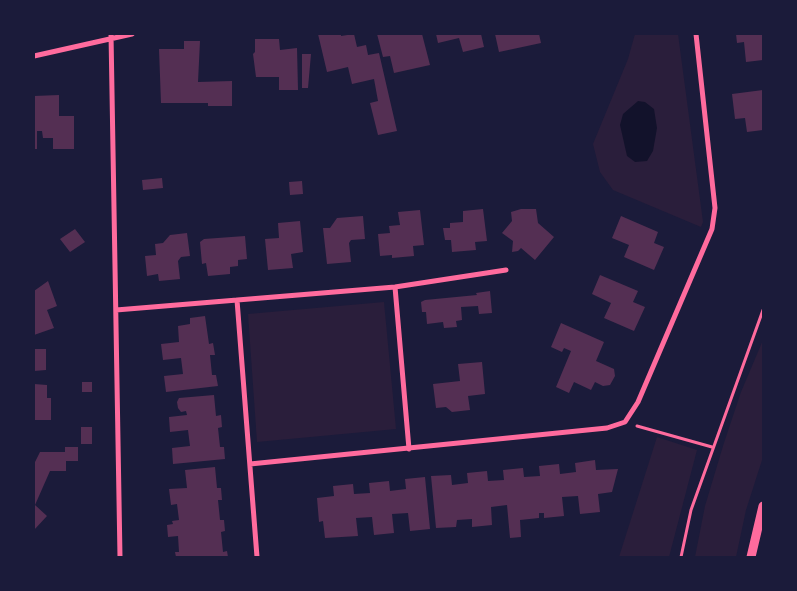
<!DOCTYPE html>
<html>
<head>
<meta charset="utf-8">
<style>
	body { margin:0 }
	#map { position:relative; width:797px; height:591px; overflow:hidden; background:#1b1b3a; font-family:Ubuntu,sans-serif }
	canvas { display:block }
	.frame { position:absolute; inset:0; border:35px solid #1b1b3a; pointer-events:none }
</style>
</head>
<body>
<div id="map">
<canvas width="797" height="591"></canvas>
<div class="frame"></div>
</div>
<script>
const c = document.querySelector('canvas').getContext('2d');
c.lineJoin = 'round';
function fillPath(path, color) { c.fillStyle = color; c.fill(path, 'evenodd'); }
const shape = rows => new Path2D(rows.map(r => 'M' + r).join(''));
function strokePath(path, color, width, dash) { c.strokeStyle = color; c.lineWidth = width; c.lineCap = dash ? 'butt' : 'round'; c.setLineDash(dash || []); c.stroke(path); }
fillPath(shape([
	[635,34,678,34,703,222,701,227,613,190,600,172,593,144,628,59],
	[384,302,396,429,257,442,248,314],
	[763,340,763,457,746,510,736,557,695,557,705,506,723,446,741,392],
	[657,437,697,450,669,557,619,557]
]), '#2a1e3b');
fillPath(shape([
	[638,101,645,102,654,109,657,128,653,151,647,161,635,162,627,156,620,125,623,114]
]), '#12122b');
fillPath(shape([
	[318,34,341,34,341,36,354,34,357,47,366,45,368,55,379,53,397,131,378,135,370,103,378,101,374,79,352,84,348,67,327,72],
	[377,34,422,34,430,65,394,73,390,56,383,57],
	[436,34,481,34,484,47,463,52,459,38,438,43],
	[495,34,539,34,541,43,499,52],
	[736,34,763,34,763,60,746,62,744,42,737,43],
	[255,39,279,39,280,50,297,48,298,90,279,90,279,77,256,77,253,54,255,52],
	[184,41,200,41,198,82,232,81,232,106,208,106,208,103,161,103,159,49,184,49],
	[302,54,311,54,308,88,302,88],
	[763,90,763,130,747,132,745,118,735,119,732,94],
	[59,95,59,116,74,116,74,149,53,149,53,138,43,138,42,131,37,131,37,149,34,149,34,96],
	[162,178,163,188,143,190,142,180],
	[302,181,303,194,290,195,289,182],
	[483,209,487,241,475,242,476,250,452,252,451,240,445,240,443,228,450,228,450,223,463,222,463,211],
	[521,209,536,209,538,223,554,237,535,260,521,248,518,251,512,252,513,241,502,233,512,221,511,212],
	[420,210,424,245,413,246,414,256,392,258,392,255,380,256,378,234,390,233,389,226,400,225,398,212],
	[363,216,365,239,351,240,349,243,351,262,327,264,323,228,330,228,337,218],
	[621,216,658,232,654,243,664,247,654,270,624,257,629,245,612,238],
	[300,221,303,252,291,254,293,268,268,270,265,239,279,238,278,223],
	[75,229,85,242,70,252,60,239],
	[187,233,190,256,181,257,178,261,180,279,159,281,158,274,147,276,145,256,156,255,155,244,163,243,170,235],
	[245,236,247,259,238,260,238,266,230,267,230,274,208,276,206,263,202,264,200,242,204,239],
	[600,275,638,291,633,302,645,307,634,331,604,318,611,303,592,294],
	[48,281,57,306,47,310,54,328,34,335,34,291],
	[490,291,492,313,479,314,478,306,461,307,462,320,456,321,457,327,444,328,443,322,427,324,426,312,422,312,421,302,425,300,477,295,476,293],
	[205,316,209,344,213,343,215,355,210,355,212,375,216,375,218,386,166,392,164,376,183,374,181,358,163,360,161,344,179,342,178,326,190,324,190,318],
	[561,323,604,342,596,361,614,369,615,376,610,385,603,386,595,382,591,390,574,382,569,393,556,387,571,351,564,348,562,352,551,347],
	[34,349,46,349,46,370,34,371],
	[482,362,485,394,468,396,470,410,452,412,446,407,436,408,433,384,460,381,458,364],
	[82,382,92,382,92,392,82,392],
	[34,384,47,385,47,398,51,398,51,420,34,420],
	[214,395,216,416,221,415,222,427,218,428,220,447,224,447,225,459,173,464,172,448,190,446,188,430,170,432,169,417,187,415,186,411,181,412,178,408,177,402,179,398],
	[81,427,92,427,92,444,81,444],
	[65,447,78,447,78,461,66,461,66,471,50,471,35,505,47,516,34,530,34,464,40,452,65,452],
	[595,460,596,470,618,469,612,492,598,494,600,512,580,514,578,496,562,497,564,516,544,518,544,513,539,513,539,518,520,520,521,537,510,538,507,505,491,507,492,525,472,527,472,519,457,520,456,527,436,528,431,476,451,475,452,485,468,483,467,473,487,471,488,481,504,480,503,470,523,468,524,477,540,476,539,466,559,464,560,474,576,472,575,463],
	[215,467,217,488,221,488,222,500,218,500,220,520,224,520,225,531,221,532,223,552,227,551,228,557,176,557,175,552,179,552,178,536,168,537,167,525,173,524,172,521,179,520,177,504,171,505,169,489,187,488,185,470],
	[425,477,430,529,410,531,408,513,392,514,394,533,374,535,372,517,356,518,358,536,325,538,323,521,319,522,317,498,334,496,333,486,353,484,354,494,370,493,369,483,389,481,390,491,406,489,405,479]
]), '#542f53');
strokePath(shape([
	[637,426,712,447],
	[681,557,691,510,763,310]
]), '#ff6b9d', 3);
strokePath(shape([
	[111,34,120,557],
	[34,56,132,34],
	[395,287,409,449],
	[237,300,257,557],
	[116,310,395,287,506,270],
	[250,464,607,428,625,422,638,402,712,229,715,208,696,34]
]), '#ff6b9d', 5);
strokePath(shape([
	[751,557,763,506]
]), '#ff6b9d', 9);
</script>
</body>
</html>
